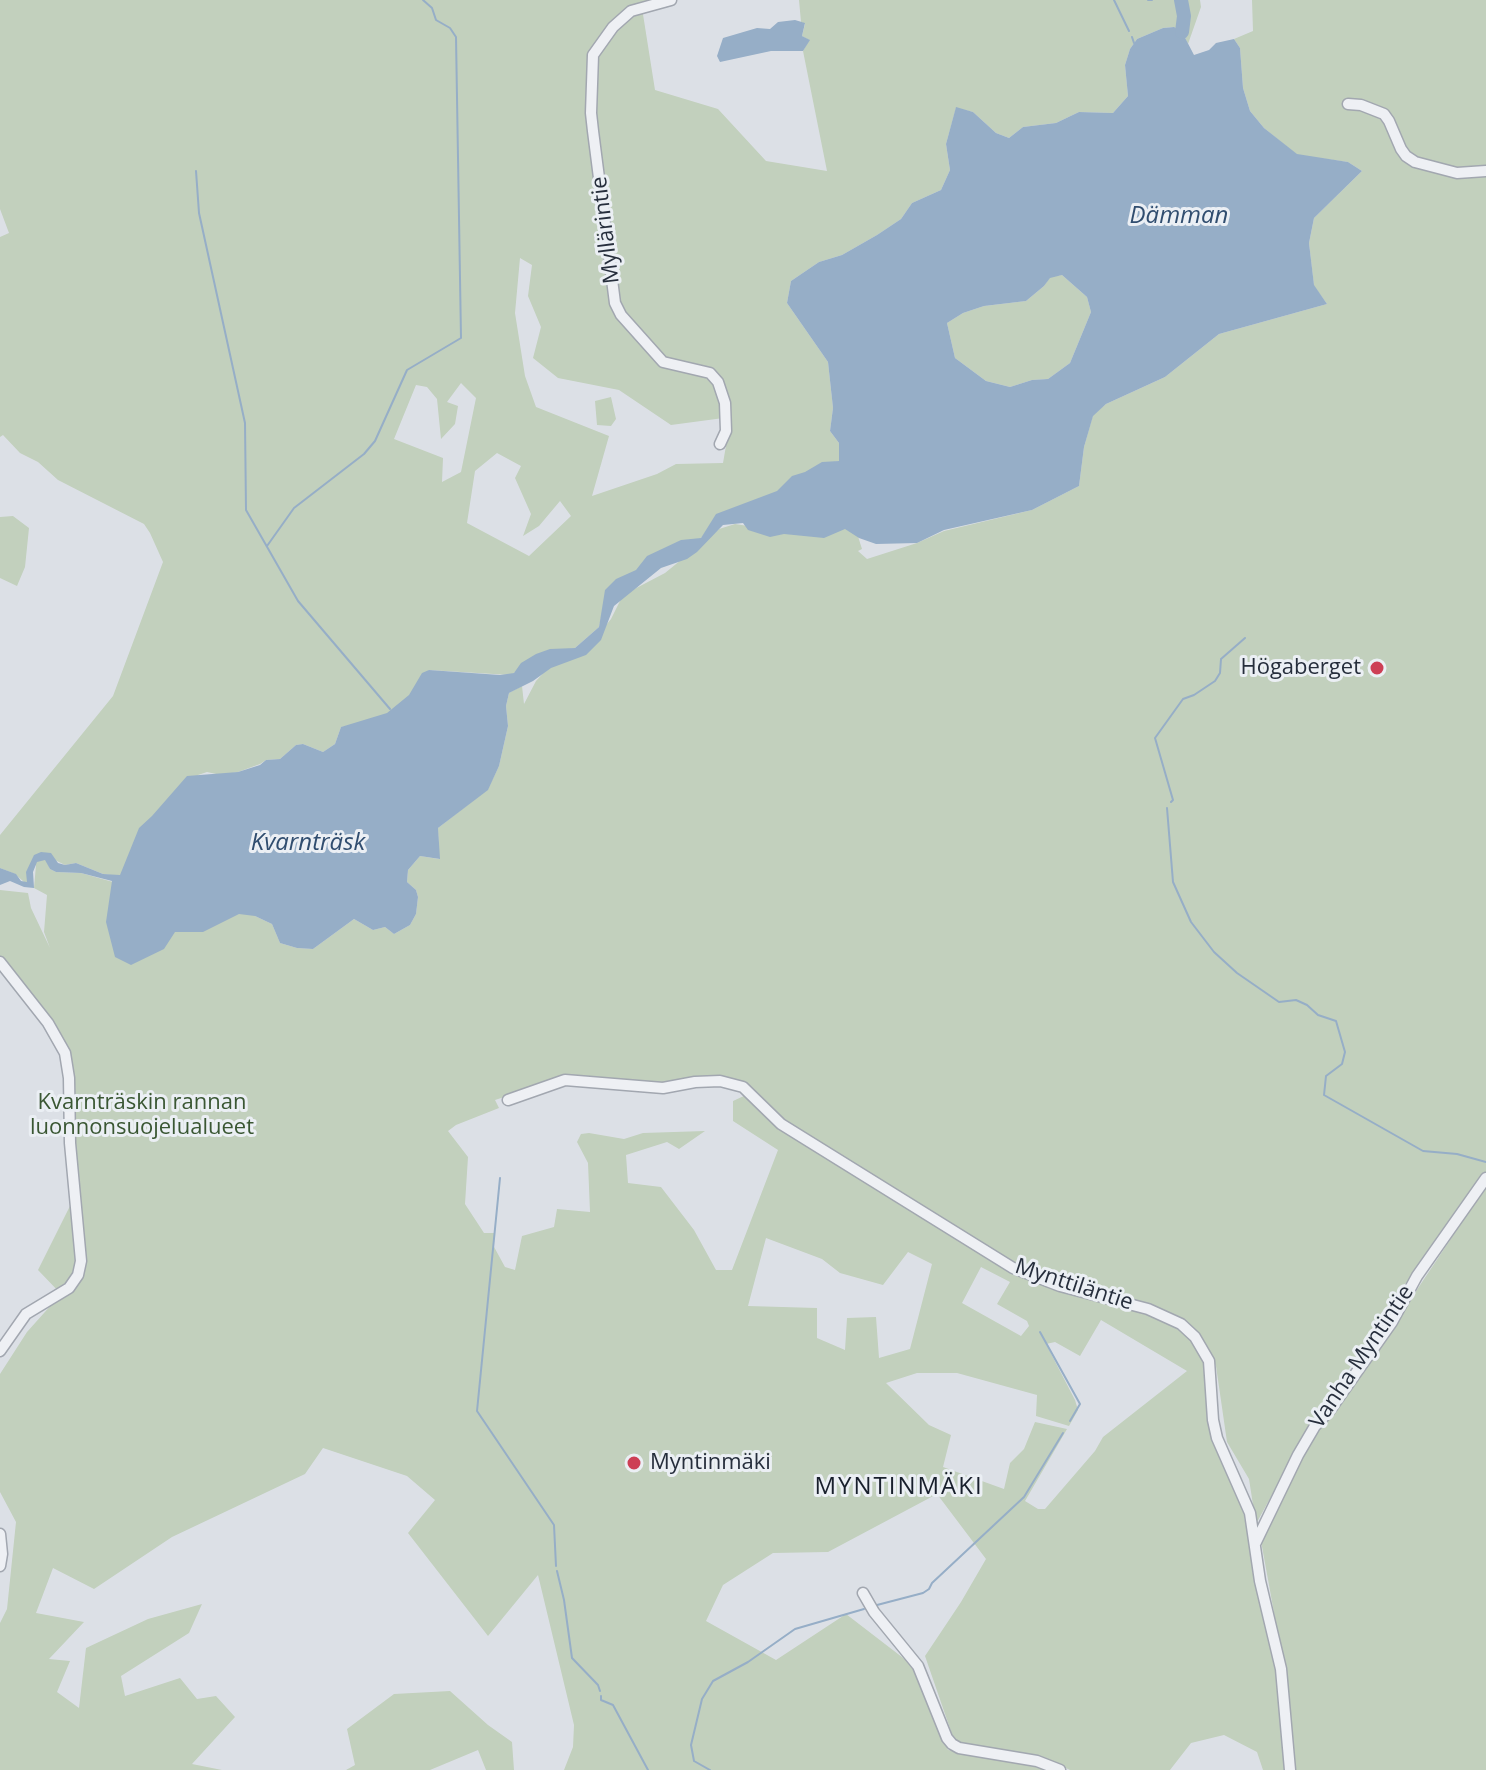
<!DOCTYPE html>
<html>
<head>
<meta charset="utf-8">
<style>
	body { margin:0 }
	canvas { display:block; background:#dce0e6 }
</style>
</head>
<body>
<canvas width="1486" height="1770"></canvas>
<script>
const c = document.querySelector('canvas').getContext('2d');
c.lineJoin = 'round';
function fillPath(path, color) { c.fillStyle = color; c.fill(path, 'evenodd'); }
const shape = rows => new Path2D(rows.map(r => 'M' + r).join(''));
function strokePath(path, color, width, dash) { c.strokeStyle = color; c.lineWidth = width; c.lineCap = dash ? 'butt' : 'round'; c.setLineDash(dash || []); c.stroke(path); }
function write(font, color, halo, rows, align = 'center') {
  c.font = font + ' "Open Sans",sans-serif'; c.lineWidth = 6; c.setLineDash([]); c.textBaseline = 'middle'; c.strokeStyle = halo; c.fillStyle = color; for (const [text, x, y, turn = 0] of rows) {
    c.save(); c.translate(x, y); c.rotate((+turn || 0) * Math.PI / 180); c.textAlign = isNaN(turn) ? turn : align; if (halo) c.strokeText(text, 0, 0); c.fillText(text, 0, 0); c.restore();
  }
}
fillPath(shape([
	[0,0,652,0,642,8,655,90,718,109,766,161,827,171,803,51,809,40,802,36,805,24,801,22,799,0,1200,0,1201,7,1188,44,1182,32,1173,27,1163,28,1137,39,1130,49,1125,65,1128,96,1113,113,1079,112,1056,123,1023,127,1009,138,996,133,973,112,956,108,946,144,950,170,941,190,912,203,901,219,877,235,842,255,819,262,791,281,787,303,828,362,833,408,830,431,839,443,839,461,834,462,841,484,815,490,786,511,736,511,724,513,701,538,611,587,606,594,599,627,575,648,556,651,510,675,429,670,415,694,381,722,341,727,335,744,323,752,303,744,296,745,280,759,266,760,260,764,238,772,221,775,207,772,198,775,193,797,206,835,249,907,255,916,272,924,280,943,297,948,313,949,354,919,373,930,385,927,394,934,410,925,416,914,418,897,416,890,407,882,408,870,420,856,439,859,438,828,488,789,499,766,508,726,506,706,509,693,522,686,524,704,536,681,547,669,585,651,611,619,623,595,665,573,719,529,735,524,768,529,795,530,821,514,848,505,862,549,858,551,867,559,917,543,944,531,1032,510,1079,486,1084,447,1093,415,1106,404,1165,377,1219,334,1327,304,1314,286,1309,243,1314,218,1362,171,1348,162,1297,155,1264,128,1250,111,1243,88,1240,48,1234,39,1253,31,1252,0,1486,0,1486,1770,1293,1770,1285,1673,1261,1541,1268,1519,1313,1437,1335,1413,1458,1228,1402,1287,1296,1451,1256,1524,1249,1479,1227,1442,1216,1366,1201,1338,1184,1324,1165,1311,1061,1282,1012,1264,783,1123,744,1085,722,1079,692,1080,663,1086,566,1077,495,1100,499,1108,456,1125,448,1131,468,1157,465,1204,484,1233,495,1233,493,1245,505,1267,515,1270,522,1236,554,1227,557,1209,590,1212,588,1163,577,1142,581,1134,589,1133,624,1139,643,1133,705,1131,679,1149,667,1142,626,1155,628,1183,661,1187,694,1230,716,1270,732,1270,778,1150,733,1121,733,1101,746,1095,779,1126,1011,1270,1065,1290,1160,1317,1180,1328,1196,1342,1203,1354,1208,1374,1207,1419,1222,1462,1241,1500,1261,1605,1276,1662,1282,1701,1286,1770,1263,1770,1257,1752,1224,1735,1191,1743,1170,1770,1070,1770,1044,1757,984,1749,954,1740,925,1656,961,1602,986,1559,937,1494,828,1552,773,1553,723,1585,706,1621,776,1660,846,1614,911,1664,948,1750,1032,1765,1043,1770,564,1770,573,1747,574,1725,538,1575,488,1636,408,1533,435,1500,407,1476,323,1448,305,1474,172,1537,94,1589,53,1568,36,1613,84,1622,49,1659,70,1661,57,1692,79,1708,86,1648,148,1619,202,1604,189,1633,121,1676,125,1696,180,1678,197,1699,216,1696,235,1717,192,1764,222,1770,0,1770,0,1623,7,1609,16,1522,0,1492,0,1374,27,1332,61,1294,38,1270,79,1188,72,1185,65,1055,52,1032,0,960,0,890,28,893,31,908,50,948,44,932,47,895,34,888,36,865,28,869,27,882,24,882,15,874,0,868,0,835,113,696,163,562,150,533,144,524,58,480,38,462,20,453,3,435,0,437,0,237,9,233,0,209],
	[520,258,532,265,528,296,541,327,533,358,558,378,619,390,671,425,731,417,723,463,676,464,657,474,592,496,609,436,536,407,525,376,515,313],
	[461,383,476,398,461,472,442,482,443,458,394,439,416,385,427,387,437,399,441,439,455,424,458,406,447,402],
	[497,453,521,466,515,478,531,514,523,536,539,526,560,501,571,516,529,556,467,523,475,471],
	[55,860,65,865,76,863,103,874,119,876,113,882,81,873,56,872,50,869,47,862],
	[766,1238,822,1259,840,1273,883,1285,908,1252,932,1264,910,1349,879,1358,876,1317,847,1318,845,1350,817,1338,817,1308,748,1306],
	[981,1267,1010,1282,997,1304,1027,1321,1029,1326,1021,1336,962,1303],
	[1101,1320,1187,1371,1103,1437,1095,1451,1045,1509,1038,1509,1025,1501,1067,1429,1035,1422,1024,1449,1010,1463,1004,1489,943,1467,951,1435,929,1425,886,1383,917,1373,957,1373,1037,1395,1036,1416,1069,1426,1078,1410,1075,1400,1046,1344,1055,1342,1080,1356],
	[1062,275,1087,297,1091,312,1070,363,1048,379,1032,380,1010,387,986,381,955,358,947,323,963,313,984,306,1026,301,1044,286,1050,277],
	[611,397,616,419,611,426,597,425,595,401],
	[13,516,29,528,25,567,17,586,0,578,0,517],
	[450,1691,488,1725,512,1742,514,1770,486,1770,478,1750,430,1770,346,1770,355,1765,347,1729,394,1694]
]), '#c2d0bd');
fillPath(shape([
	[795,20,805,23,802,36,810,40,803,51,771,51,720,62,717,56,723,38,757,28,770,29,778,22],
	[1174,27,1182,32,1194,55,1209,50,1216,43,1234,39,1240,48,1243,88,1250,111,1264,128,1297,154,1348,162,1362,171,1314,218,1309,243,1314,285,1327,304,1219,334,1165,377,1106,404,1093,416,1084,447,1079,486,1032,510,944,530,917,543,876,544,859,538,845,529,824,538,784,534,770,537,748,530,743,523,723,525,697,552,687,559,661,568,614,606,601,640,586,655,551,668,533,681,509,693,506,706,508,726,499,766,488,790,438,828,440,859,420,856,408,870,407,882,416,890,418,897,416,914,410,925,394,934,385,927,373,930,354,919,313,949,297,948,280,943,272,924,255,916,239,914,203,932,175,932,164,949,131,965,115,957,106,922,112,881,81,873,56,872,50,869,45,860,37,862,33,872,34,888,24,887,10,881,0,885,0,868,16,874,21,881,27,882,26,872,34,855,41,852,51,853,58,863,65,865,76,863,103,874,120,875,139,828,152,816,187,776,238,772,260,765,266,760,280,759,296,745,303,744,323,752,335,744,341,727,387,713,409,695,422,673,429,670,500,675,514,673,521,663,536,654,550,649,575,648,599,627,605,590,616,579,636,570,647,556,681,540,701,538,716,514,777,491,792,476,805,472,822,462,839,461,839,443,830,431,833,408,828,362,787,303,791,281,819,262,842,255,877,235,901,219,912,203,941,190,950,170,946,144,956,107,973,112,996,133,1009,138,1023,127,1056,123,1079,112,1113,113,1128,96,1125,65,1130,49,1137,39,1163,28],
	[1062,275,1087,297,1091,312,1070,363,1048,379,1032,380,1010,387,986,381,955,358,947,323,963,313,984,306,1026,301,1044,286,1050,278]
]), '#96aec7');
strokePath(shape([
	[1114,0,1129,31],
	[1148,0,1152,0],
	[1132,37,1134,43],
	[196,171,199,213,245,423,246,510,298,601,390,709],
	[267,546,294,508,364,454,375,441,407,370,461,338,456,37,450,28,436,20,432,8,423,0],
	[1171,802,1173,800,1155,738,1183,699,1194,695,1215,681,1220,673,1221,659,1245,638],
	[1167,808,1173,882,1191,922,1214,952,1237,973,1279,1002,1296,1000,1307,1005,1318,1015,1336,1021,1345,1052,1342,1064,1326,1076,1324,1095,1423,1151,1457,1154,1486,1162],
	[500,1178,477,1411,554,1525,556,1566],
	[1040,1332,1080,1404,1070,1421],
	[557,1571,564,1600,572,1658,598,1685,600,1691],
	[877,1605,923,1593,929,1589,932,1583,1024,1497,1063,1433],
	[601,1696,601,1700,613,1705,648,1770],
	[710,1770,694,1761,691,1745,702,1699,713,1681,748,1662,795,1629,864,1609]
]), '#96aec7', 2);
strokePath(shape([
	[1181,0,1184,16,1182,32]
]), '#96aec7', 14);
const minor = shape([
	[671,0,631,11,613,27,593,55,591,113,593,131,615,303,621,315,663,362,710,373,718,382,725,403,726,431,720,444],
	[1348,104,1361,105,1384,114,1389,121,1401,149,1406,156,1415,162,1457,173,1486,171],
	[0,962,48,1023,65,1053,69,1078,70,1143,81,1261,78,1275,69,1288,26,1314,0,1351],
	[508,1100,565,1080,663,1088,695,1082,720,1081,743,1087,781,1124,1013,1268,1060,1286,1148,1309,1181,1324,1195,1337,1209,1361,1213,1420,1217,1438,1250,1513,1260,1581,1281,1669,1290,1770],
	[0,1534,2,1554,0,1566],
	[1255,1544,1298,1455,1315,1426,1330,1410,1392,1322,1417,1276,1486,1178],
	[863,1593,874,1612,918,1666,947,1738,952,1744,959,1748,1037,1761,1060,1770]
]);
strokePath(minor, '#a2a7b0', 13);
strokePath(minor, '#eef0f4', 10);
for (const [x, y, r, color] of [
	[1377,668,8,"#cd3f55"],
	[634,1463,8,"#cd3f55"]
]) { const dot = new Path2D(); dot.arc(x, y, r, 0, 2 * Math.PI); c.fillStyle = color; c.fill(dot); strokePath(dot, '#ebeff4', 3); }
write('22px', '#262e3c', '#ebeff4', [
	["Myllärintie",606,230,-97],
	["Mynttiläntie",1074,1285,18],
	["Vanha Myntintie",1362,1357,-56]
]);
write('22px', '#262e3c', '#ebeff4', [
	["Högaberget",1361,668],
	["Myntinmäki",650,1463,"left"]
], 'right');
write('22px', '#3a5733', '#ebeff4', [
	["Kvarnträskin rannan",142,1103],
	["luonnonsuojelualueet",142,1128]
]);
write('italic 24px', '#304d6f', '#ebeff4', [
	["Dämman",1179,216],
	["Kvarnträsk",308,843]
]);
c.letterSpacing = '2px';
write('24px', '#181f2c', '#ebeff4', [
	["MYNTINMÄKI",899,1487]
]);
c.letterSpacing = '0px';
</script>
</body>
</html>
